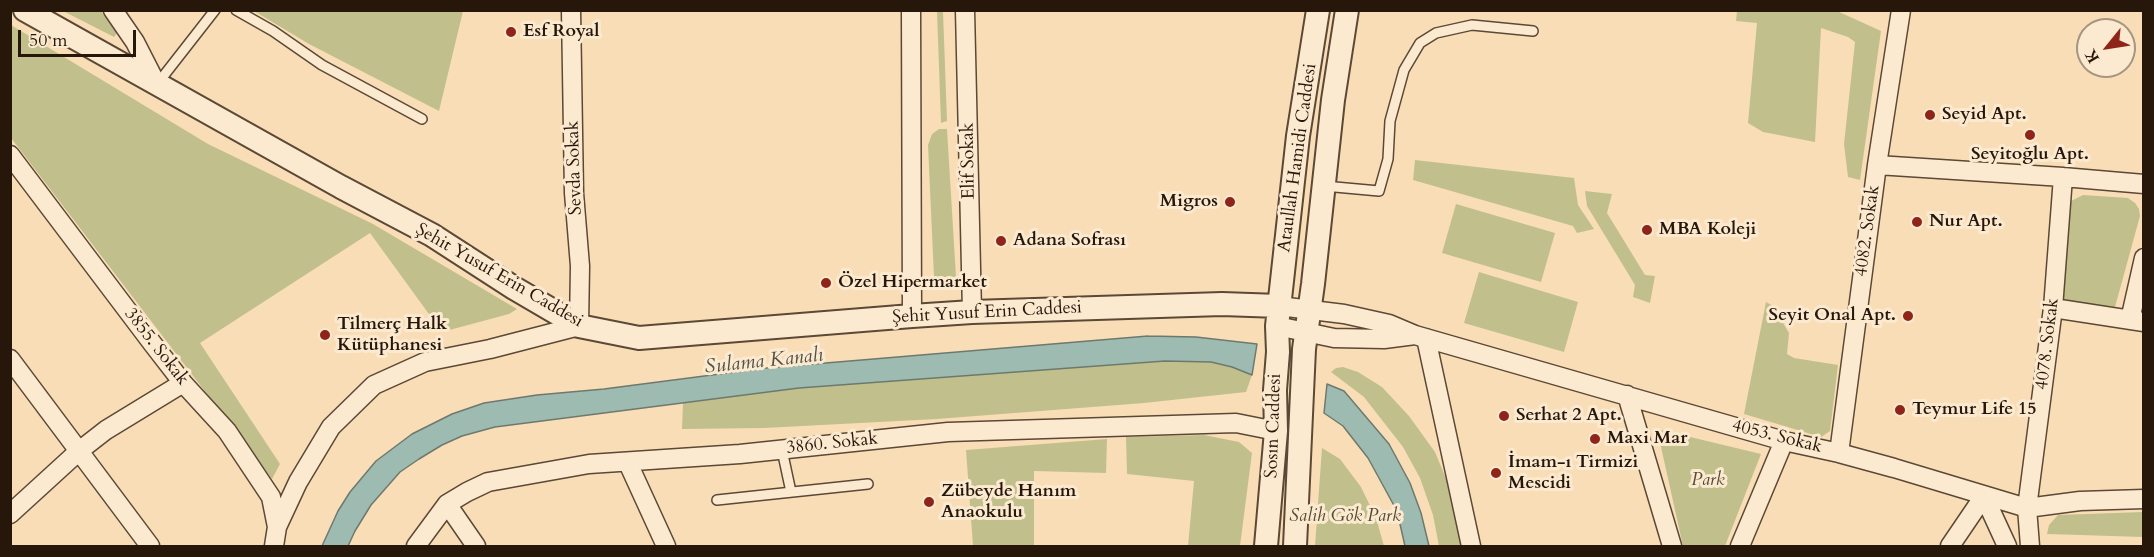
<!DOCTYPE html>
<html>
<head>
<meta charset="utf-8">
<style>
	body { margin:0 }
	#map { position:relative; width:2154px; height:557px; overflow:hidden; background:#f9ddb7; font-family:Cardo,serif }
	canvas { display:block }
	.frame { position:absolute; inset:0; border:12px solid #26170a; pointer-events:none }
	.north { position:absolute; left:2076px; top:18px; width:60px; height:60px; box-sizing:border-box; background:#fbe9d0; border:2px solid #a69581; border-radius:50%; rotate:240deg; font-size:16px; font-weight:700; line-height:24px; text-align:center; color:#26170a }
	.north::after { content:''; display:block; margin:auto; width:21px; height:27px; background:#8f2418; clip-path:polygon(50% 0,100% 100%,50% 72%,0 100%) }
	.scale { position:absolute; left:18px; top:30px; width:118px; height:27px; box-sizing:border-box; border:3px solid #26170a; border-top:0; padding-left:8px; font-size:18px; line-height:21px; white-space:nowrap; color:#26170a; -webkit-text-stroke:4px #fbe9d0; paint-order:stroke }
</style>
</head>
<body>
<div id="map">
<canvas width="2154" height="557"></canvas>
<div class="frame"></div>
<div class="north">K</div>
<div class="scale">50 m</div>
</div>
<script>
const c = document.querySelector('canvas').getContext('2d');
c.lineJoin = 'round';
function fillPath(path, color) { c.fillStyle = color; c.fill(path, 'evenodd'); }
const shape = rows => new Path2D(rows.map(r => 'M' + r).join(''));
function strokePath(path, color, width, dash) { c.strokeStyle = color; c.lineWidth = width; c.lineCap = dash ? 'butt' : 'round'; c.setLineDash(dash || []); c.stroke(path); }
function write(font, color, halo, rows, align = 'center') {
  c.font = font + ' Cardo,serif'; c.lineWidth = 6; c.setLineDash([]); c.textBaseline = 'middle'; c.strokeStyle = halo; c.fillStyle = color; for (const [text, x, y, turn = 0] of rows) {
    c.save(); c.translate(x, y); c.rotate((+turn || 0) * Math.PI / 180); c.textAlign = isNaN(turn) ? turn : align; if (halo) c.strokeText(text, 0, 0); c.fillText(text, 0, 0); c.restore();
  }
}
fillPath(shape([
	[63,11,101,11,117,33,114,37],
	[254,11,463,11,439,111,309,44],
	[937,11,943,11,947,121,941,123],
	[1737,11,1837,11,1881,31,1860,180,1848,177,1844,144,1855,42,1848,37,1821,28,1815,142,1763,132,1748,123,1757,23,1736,21],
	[11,25,208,144,373,224,517,309,509,314,442,332,370,233,200,343,280,464,272,479,11,138],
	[939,129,947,129,956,277,934,277,928,145,932,134],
	[1415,160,1574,178,1578,205,1594,229,1577,233,1573,226,1413,180],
	[1585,191,1612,194,1607,213,1645,275,1655,276,1650,303,1633,297,1635,285,1587,206],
	[2083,195,2128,198,2135,203,2139,209,2140,216,2115,307,2067,304,2062,299,2069,202],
	[1456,204,1555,233,1541,282,1442,253],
	[1479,272,1578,302,1564,352,1464,323],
	[1766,302,1773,306,1789,333,1787,354,1794,358,1838,365,1830,431,1821,437,1744,414],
	[1165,361,1211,362,1232,367,1252,375,1246,392,1144,403,937,419,764,428,682,429,683,403,799,388],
	[1343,367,1358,372,1382,387,1409,416,1435,452,1447,481,1463,546,1439,546,1433,515,1420,478,1403,447,1364,397,1331,372,1336,368],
	[1657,429,1761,454,1725,546,1683,546],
	[1204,435,1239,442,1252,453,1240,546,1188,546,1194,481,1127,474,1126,437],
	[1107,439,1106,473,1034,471,1034,546,973,546,966,450],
	[1322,448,1340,459,1361,487,1376,518,1384,546,1315,546],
	[2143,512,2143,537,2047,534,2049,525,2058,515]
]), '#c1c08c');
const water = shape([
	[1148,336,1196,337,1257,344,1252,375,1232,367,1211,362,1165,361,799,388,495,427,462,436,442,445,419,459,400,472,371,505,355,531,348,546,322,546,338,511,350,492,376,461,412,434,452,414,484,403,537,395,604,389,766,368,1148,336],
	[1327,384,1344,391,1389,444,1410,483,1421,513,1429,546,1405,546,1397,511,1368,458,1343,426,1324,413,1327,384]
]);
fillPath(water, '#9ebbb1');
strokePath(water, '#6e796e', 1.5);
const service = shape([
	[236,10,273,31,322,65,422,119],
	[158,83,215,10],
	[1324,186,1379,191,1388,159,1390,121,1404,70,1420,43,1436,33,1472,25,1533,31],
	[782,450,791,492],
	[717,500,868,484]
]);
const minor = shape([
	[113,10,135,42,157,85],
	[911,10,912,316],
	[965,10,972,312],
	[10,155,152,343,183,383,227,431,271,497,277,527,274,546],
	[1877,165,2063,177,2144,184],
	[2053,308,2144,322],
	[2130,320,2144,258],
	[1277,326,1334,338,1384,339,1415,335,1389,324,1344,314,1279,306],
	[1415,335,1784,441,1839,453,1894,468,2027,508,2080,501,2144,499],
	[1426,338,1471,546],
	[10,359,150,546],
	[1627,395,1672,546],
	[1839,453,1877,165,1901,10],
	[628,463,666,546],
	[1984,496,2007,546],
	[447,504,476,546],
	[10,514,79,451,106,430,183,383],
	[277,527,298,482,331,427,374,385,425,362,490,349,579,326,580,266,574,193,571,10],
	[416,546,447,504,467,492,488,482,589,464,740,454,948,432,1236,423,1276,431],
	[1740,546,1784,441],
	[1950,546,1984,496],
	[2030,546,2027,508,2053,308,2063,177]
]);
const tertiary = shape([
	[25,10,341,187,432,235,514,288,579,326,639,338,912,316,972,312,1222,304,1279,306],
	[1266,546,1276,431,1275,390,1278,352,1277,326,1298,136,1318,10],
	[1295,546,1304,349,1313,284,1333,100,1347,10]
]);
strokePath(service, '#5b4835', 12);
strokePath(minor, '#5b4835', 21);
strokePath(tertiary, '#5b4835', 26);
strokePath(service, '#fbe9d0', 9);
strokePath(minor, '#fbe9d0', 18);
strokePath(tertiary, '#fbe9d0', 22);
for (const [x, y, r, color] of [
	[511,32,6,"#8f2418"],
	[1930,115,6,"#8f2418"],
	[2030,135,6,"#8f2418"],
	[1230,202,6,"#8f2418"],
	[1917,222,6,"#8f2418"],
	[1647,230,6,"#8f2418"],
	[1001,241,6,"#8f2418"],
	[826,283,6,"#8f2418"],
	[1908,316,6,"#8f2418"],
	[325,335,6,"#8f2418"],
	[1900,410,6,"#8f2418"],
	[1504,416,6,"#8f2418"],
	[1595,439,6,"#8f2418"],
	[1496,473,6,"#8f2418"],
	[929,502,6,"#8f2418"]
]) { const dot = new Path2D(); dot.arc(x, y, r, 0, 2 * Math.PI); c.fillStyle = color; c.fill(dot); strokePath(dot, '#fbe9d0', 2); }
write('bold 18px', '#26170a', '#fbe9d0', [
	["Esf Royal",523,32],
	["Seyid Apt.",1942,115],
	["Seyitoğlu Apt.",2030,155,"center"],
	["Migros",1218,202,"right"],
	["Nur Apt.",1929,222],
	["MBA Koleji",1659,230],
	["Adana Sofrası",1013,241],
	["Özel Hipermarket",838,283],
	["Seyit Onal Apt.",1896,316,"right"],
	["Tilmerç Halk",337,325],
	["Kütüphanesi",337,346],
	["Teymur Life 15",1912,410],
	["Serhat 2 Apt.",1516,416],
	["Maxi Mar",1607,439],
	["İmam-ı Tirmizi",1508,463],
	["Mescidi",1508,484],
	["Zübeyde Hanım",941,492],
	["Anaokulu",941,513]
], 'left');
write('18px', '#26170a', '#fbe9d0', [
	["Ataullah Hamidi Caddesi",1298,158,-82],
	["Elif Sokak",969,161,-91],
	["Sevda Sokak",575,168,-92],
	["4082. Sokak",1868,231,-82],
	["Şehit Yusuf Erin Caddesi",499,276,30],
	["Şehit Yusuf Erin Caddesi",987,313,-3],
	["4078. Sokak",2048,344,-83],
	["3855. Sokak",156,347,52],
	["Sosın Caddesi",1274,426,-88],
	["4053. Sokak",1777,437,14],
	["3860. Sokak",832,444,-6]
]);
write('italic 18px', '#544a31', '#fbe9d0', [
	["Park",1708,481],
	["Salih Gök Park",1345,517]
]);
write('italic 20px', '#505044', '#fbe9d0', [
	["Sulama Kanalı",764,362,-6]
]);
</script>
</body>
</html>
